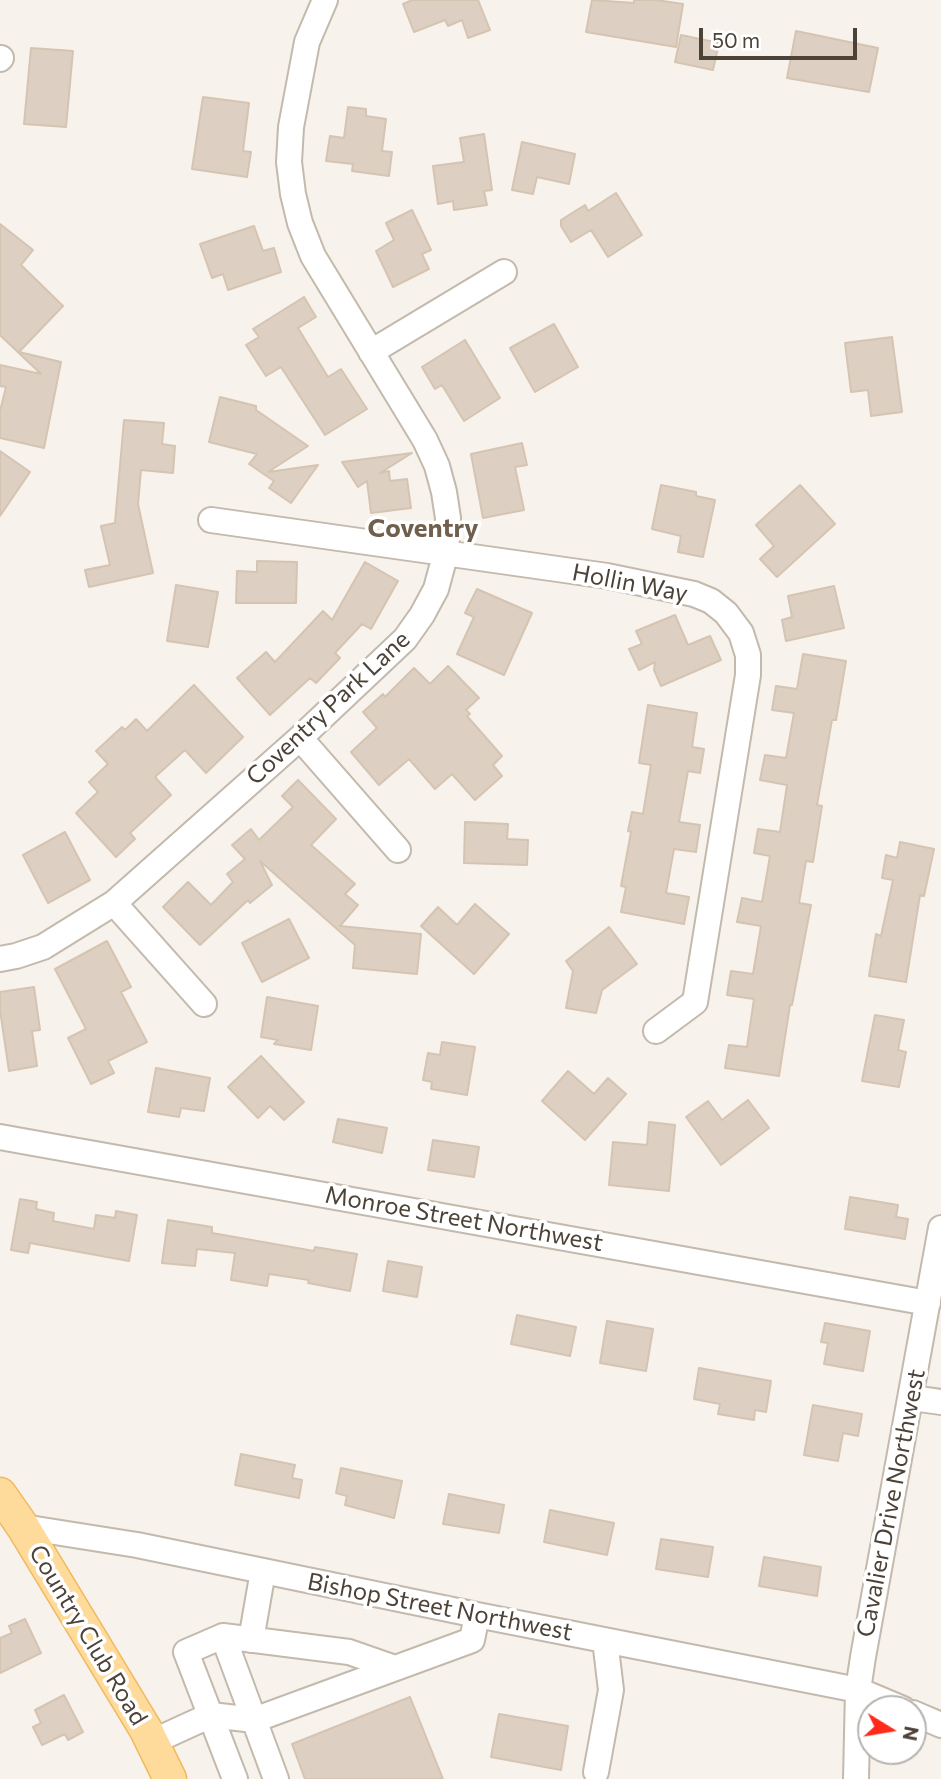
<!DOCTYPE html>
<html>
<head>
<meta charset="utf-8">
<style>
	body { margin:0 }
	#map { position:relative; width:941px; height:1779px; overflow:hidden; background:#f7f2eb; font-family:Commissioner,sans-serif }
	canvas { display:block }
	.north { position:absolute; left:857px; top:1695px; width:70px; height:70px; box-sizing:border-box; background:#fff; border:2px solid #b7b3af; border-radius:50%; rotate:101deg; font-size:19px; font-weight:700; line-height:28px; text-align:center; color:#4c4237 }
	.north::after { content:''; display:block; margin:auto; width:24px; height:32px; background:#ff2a19; clip-path:polygon(50% 0,100% 100%,50% 72%,0 100%) }
	.scale { position:absolute; left:699px; top:28px; width:158px; height:32px; box-sizing:border-box; border:4px solid #4c4237; border-top:0; padding-left:9px; font-size:21px; line-height:24px; white-space:nowrap; color:#4c4237; -webkit-text-stroke:5px #fff; paint-order:stroke }
</style>
</head>
<body>
<div id="map">
<canvas width="941" height="1779"></canvas>
<div class="north">N</div>
<div class="scale">50 m</div>
</div>
<script>
const c = document.querySelector('canvas').getContext('2d');
c.lineJoin = 'round';
function fillPath(path, color) { c.fillStyle = color; c.fill(path, 'evenodd'); }
const shape = rows => new Path2D(rows.map(r => 'M' + r).join(''));
function strokePath(path, color, width, dash) { c.strokeStyle = color; c.lineWidth = width; c.lineCap = dash ? 'butt' : 'round'; c.setLineDash(dash || []); c.stroke(path); }
function write(font, color, halo, rows, align = 'center') {
  c.font = font + ' Commissioner,sans-serif'; c.lineWidth = 7; c.setLineDash([]); c.textBaseline = 'middle'; c.strokeStyle = halo; c.fillStyle = color; for (const [text, x, y, turn = 0] of rows) {
    c.save(); c.translate(x, y); c.rotate((+turn || 0) * Math.PI / 180); c.textAlign = isNaN(turn) ? turn : align; if (halo) c.strokeText(text, 0, 0); c.fillText(text, 0, 0); c.restore();
  }
}
const building = shape([
	[412,0,478,0,490,30,468,38,462,20,448,26,445,20,414,32,403,4,412,0],
	[592,0,634,3,634,0,656,0,683,4,676,47,586,32,592,0],
	[796,31,878,48,869,92,787,78,796,31],
	[681,35,719,43,713,70,675,62,681,35],
	[31,48,73,51,66,127,24,124,31,48],
	[203,97,249,103,243,151,251,152,247,177,192,169,203,97],
	[348,107,366,109,366,116,386,119,382,151,392,152,389,176,352,171,353,164,326,161,330,136,344,138,348,107],
	[484,134,492,190,484,191,487,205,454,210,453,201,438,204,433,166,464,162,460,138,484,134],
	[522,142,575,154,569,184,537,177,533,194,512,190,522,142],
	[616,193,642,235,608,257,591,230,571,242,561,226,561,220,585,205,588,211,616,193],
	[412,210,431,250,422,254,429,269,393,287,376,251,394,240,386,223,412,210],
	[0,224,33,250,21,265,63,306,19,352,61,362,44,448,0,438,0,411,6,387,0,386,0,365,41,374,0,335,0,224],
	[254,226,263,251,274,248,281,272,228,290,223,274,212,278,200,244,254,226],
	[304,297,316,317,298,328,328,377,341,369,367,409,325,435,281,367,266,376,246,345,259,337,253,329,304,297],
	[554,324,578,367,535,392,510,348,554,324],
	[892,337,902,412,871,416,868,390,851,392,845,343,892,337],
	[465,340,500,398,464,421,442,385,435,389,422,367,465,340],
	[220,397,256,406,256,410,308,446,268,472,318,465,291,503,269,488,274,481,249,464,257,454,209,442,220,397],
	[124,420,164,423,162,444,175,446,173,473,141,470,138,504,153,573,89,587,85,570,110,565,101,526,115,523,124,420],
	[522,443,527,465,515,467,524,510,483,518,471,454,522,443],
	[0,451,30,472,0,516,0,451],
	[412,453,380,473,389,471,390,481,407,479,411,508,371,513,367,481,358,487,342,462,412,453],
	[661,485,696,492,696,496,715,500,703,557,678,552,681,536,652,529,661,485],
	[800,485,835,524,777,577,760,559,774,546,756,525,800,485],
	[257,561,297,562,296,603,236,603,237,571,257,572,257,561],
	[365,562,398,581,371,629,362,624,335,653,340,658,316,683,310,678,270,715,237,678,266,652,275,662,323,611,332,620,365,562],
	[176,585,218,592,208,647,167,641,176,585],
	[834,586,844,628,786,641,782,620,792,617,788,596,834,586],
	[477,589,532,613,504,675,457,654,474,617,465,613,477,589],
	[675,615,688,645,710,636,721,660,661,686,654,670,655,662,639,670,629,649,642,644,636,631,675,615],
	[803,654,846,661,836,720,832,720,817,805,822,806,813,862,806,861,799,903,811,905,792,1005,790,1005,779,1076,725,1068,729,1045,747,1047,754,999,727,995,731,971,753,974,761,926,737,922,742,898,762,902,770,856,754,853,758,829,780,832,787,785,760,780,765,755,786,758,794,713,772,710,776,686,797,689,803,654],
	[448,666,479,698,466,710,470,714,467,716,502,756,493,765,502,776,475,800,452,774,435,789,409,759,379,785,351,752,377,728,363,712,383,694,385,697,414,668,430,684,448,666],
	[194,685,243,737,206,773,185,750,155,777,171,795,130,833,135,839,116,857,76,813,98,792,89,782,108,764,96,751,122,727,125,730,136,719,147,731,194,685],
	[648,705,697,713,692,747,704,749,700,773,688,771,679,822,700,825,696,852,674,849,666,893,689,897,684,924,621,912,626,887,621,886,631,832,628,831,632,812,643,814,651,765,639,763,648,705],
	[298,780,336,819,311,845,355,884,345,894,358,905,340,926,421,934,417,974,353,968,355,945,260,861,272,885,250,903,248,900,200,945,163,907,188,882,211,905,233,882,227,874,245,859,232,845,251,829,259,840,293,807,282,796,298,780],
	[465,822,508,824,507,839,528,840,527,865,464,863,465,822],
	[65,832,90,880,48,903,23,855,65,832],
	[900,842,934,849,924,896,920,895,906,982,869,976,876,934,881,936,893,880,882,878,886,855,897,858,900,842],
	[475,904,509,934,474,974,421,926,438,907,457,925,475,904],
	[289,919,309,958,262,982,242,943,289,919],
	[609,927,637,964,602,990,596,1013,566,1008,573,971,566,961,609,927],
	[107,941,131,987,121,992,147,1042,108,1061,114,1073,91,1084,68,1038,86,1029,55,969,107,941],
	[34,987,40,1030,32,1031,37,1066,9,1071,0,1010,0,992,34,987],
	[267,997,318,1006,311,1050,274,1044,278,1040,261,1037,267,997],
	[875,1015,904,1020,898,1050,906,1052,899,1087,862,1081,875,1015],
	[442,1042,475,1047,467,1095,431,1089,432,1082,423,1080,428,1053,440,1055,442,1042],
	[261,1056,304,1102,284,1120,270,1106,258,1118,228,1087,261,1056],
	[156,1068,210,1078,204,1111,181,1108,179,1117,148,1112,156,1068],
	[568,1071,594,1094,608,1078,626,1094,585,1140,542,1101,568,1071],
	[748,1100,769,1128,721,1165,686,1117,708,1101,722,1120,748,1100],
	[338,1119,387,1128,382,1153,333,1142,338,1119],
	[649,1122,675,1125,669,1191,609,1185,613,1142,647,1145,649,1122],
	[433,1140,479,1147,474,1177,428,1170,433,1140],
	[850,1197,898,1205,896,1217,908,1219,905,1239,845,1229,850,1197],
	[20,1199,37,1202,36,1209,54,1213,53,1221,94,1229,96,1215,115,1218,116,1211,137,1215,129,1261,30,1243,28,1253,11,1250,20,1199],
	[168,1220,212,1227,212,1233,314,1251,315,1247,357,1254,350,1291,308,1283,309,1280,269,1274,267,1286,231,1280,235,1253,197,1249,195,1266,162,1263,168,1220],
	[388,1261,422,1267,417,1297,383,1291,388,1261],
	[517,1315,576,1327,570,1356,511,1344,517,1315],
	[607,1321,653,1329,646,1371,600,1363,607,1321],
	[825,1323,870,1331,863,1371,824,1364,828,1343,821,1342,825,1323],
	[699,1368,771,1381,766,1412,755,1410,754,1420,718,1414,720,1404,694,1399,699,1368],
	[813,1405,862,1414,858,1436,843,1433,838,1461,804,1455,813,1405],
	[241,1454,295,1465,292,1478,302,1480,299,1498,235,1485,241,1454],
	[341,1468,402,1481,394,1518,345,1505,347,1496,336,1493,341,1468],
	[449,1494,504,1505,499,1533,443,1524,449,1494],
	[550,1510,614,1523,607,1555,544,1542,550,1510],
	[661,1539,713,1547,708,1577,656,1569,661,1539],
	[764,1557,821,1567,817,1596,759,1586,764,1557],
	[25,1619,41,1653,0,1673,0,1638,12,1633,9,1626,25,1619],
	[64,1695,83,1732,68,1740,65,1734,42,1745,33,1727,41,1723,35,1710,64,1695],
	[410,1697,443,1779,305,1779,292,1744,410,1697],
	[499,1714,568,1726,561,1770,491,1757,499,1714]
]);
fillPath(building, '#ddd0c2');
strokePath(building, '#d5c4b1', 2);
const minor = shape([
	[0,59,1,58],
	[371,352,504,272],
	[211,520,607,576,694,594,711,601,726,613,741,633,748,655,748,675,695,1002,656,1031],
	[300,738,398,850],
	[114,903,204,1004],
	[0,959,16,956,43,947,114,903,300,738,405,639,422,615,436,589,446,552,448,518,444,492,437,466,425,440,313,256,300,223,293,194,289,162,291,127,307,42,325,0],
	[0,1137,928,1303],
	[912,1398,941,1402],
	[23,1527,137,1545,477,1615,858,1690,903,1709],
	[223,1636,276,1779],
	[251,1640,263,1571],
	[913,1713,941,1725],
	[152,1742,211,1715,254,1720,472,1640,477,1615],
	[596,1772,611,1690,605,1640],
	[235,1779,186,1652,223,1636,349,1652,395,1668],
	[856,1779,858,1690,863,1657,941,1228]
]);
const major = shape([
	[0,1494,23,1527,146,1730,170,1779]
]);
strokePath(minor, '#c3b9ac', 28);
strokePath(major, '#f0b960', 35);
strokePath(minor, '#fff', 24);
strokePath(major, '#ffdb9b', 32);
write('24px', '#4c4237', '#fff', [
	["Hollin Way",630,583,11],
	["Coventry Park Lane",328,708,-43],
	["Monroe Street Northwest",464,1219,10],
	["Cavalier Drive Northwest",891,1503,-79],
	["Bishop Street Northwest",440,1607,11],
	["Country Club Road",88,1635,59]
]);
write('bold 26px', '#705f4d', '#fff', [
	["Coventry",423,528]
]);
</script>
</body>
</html>
